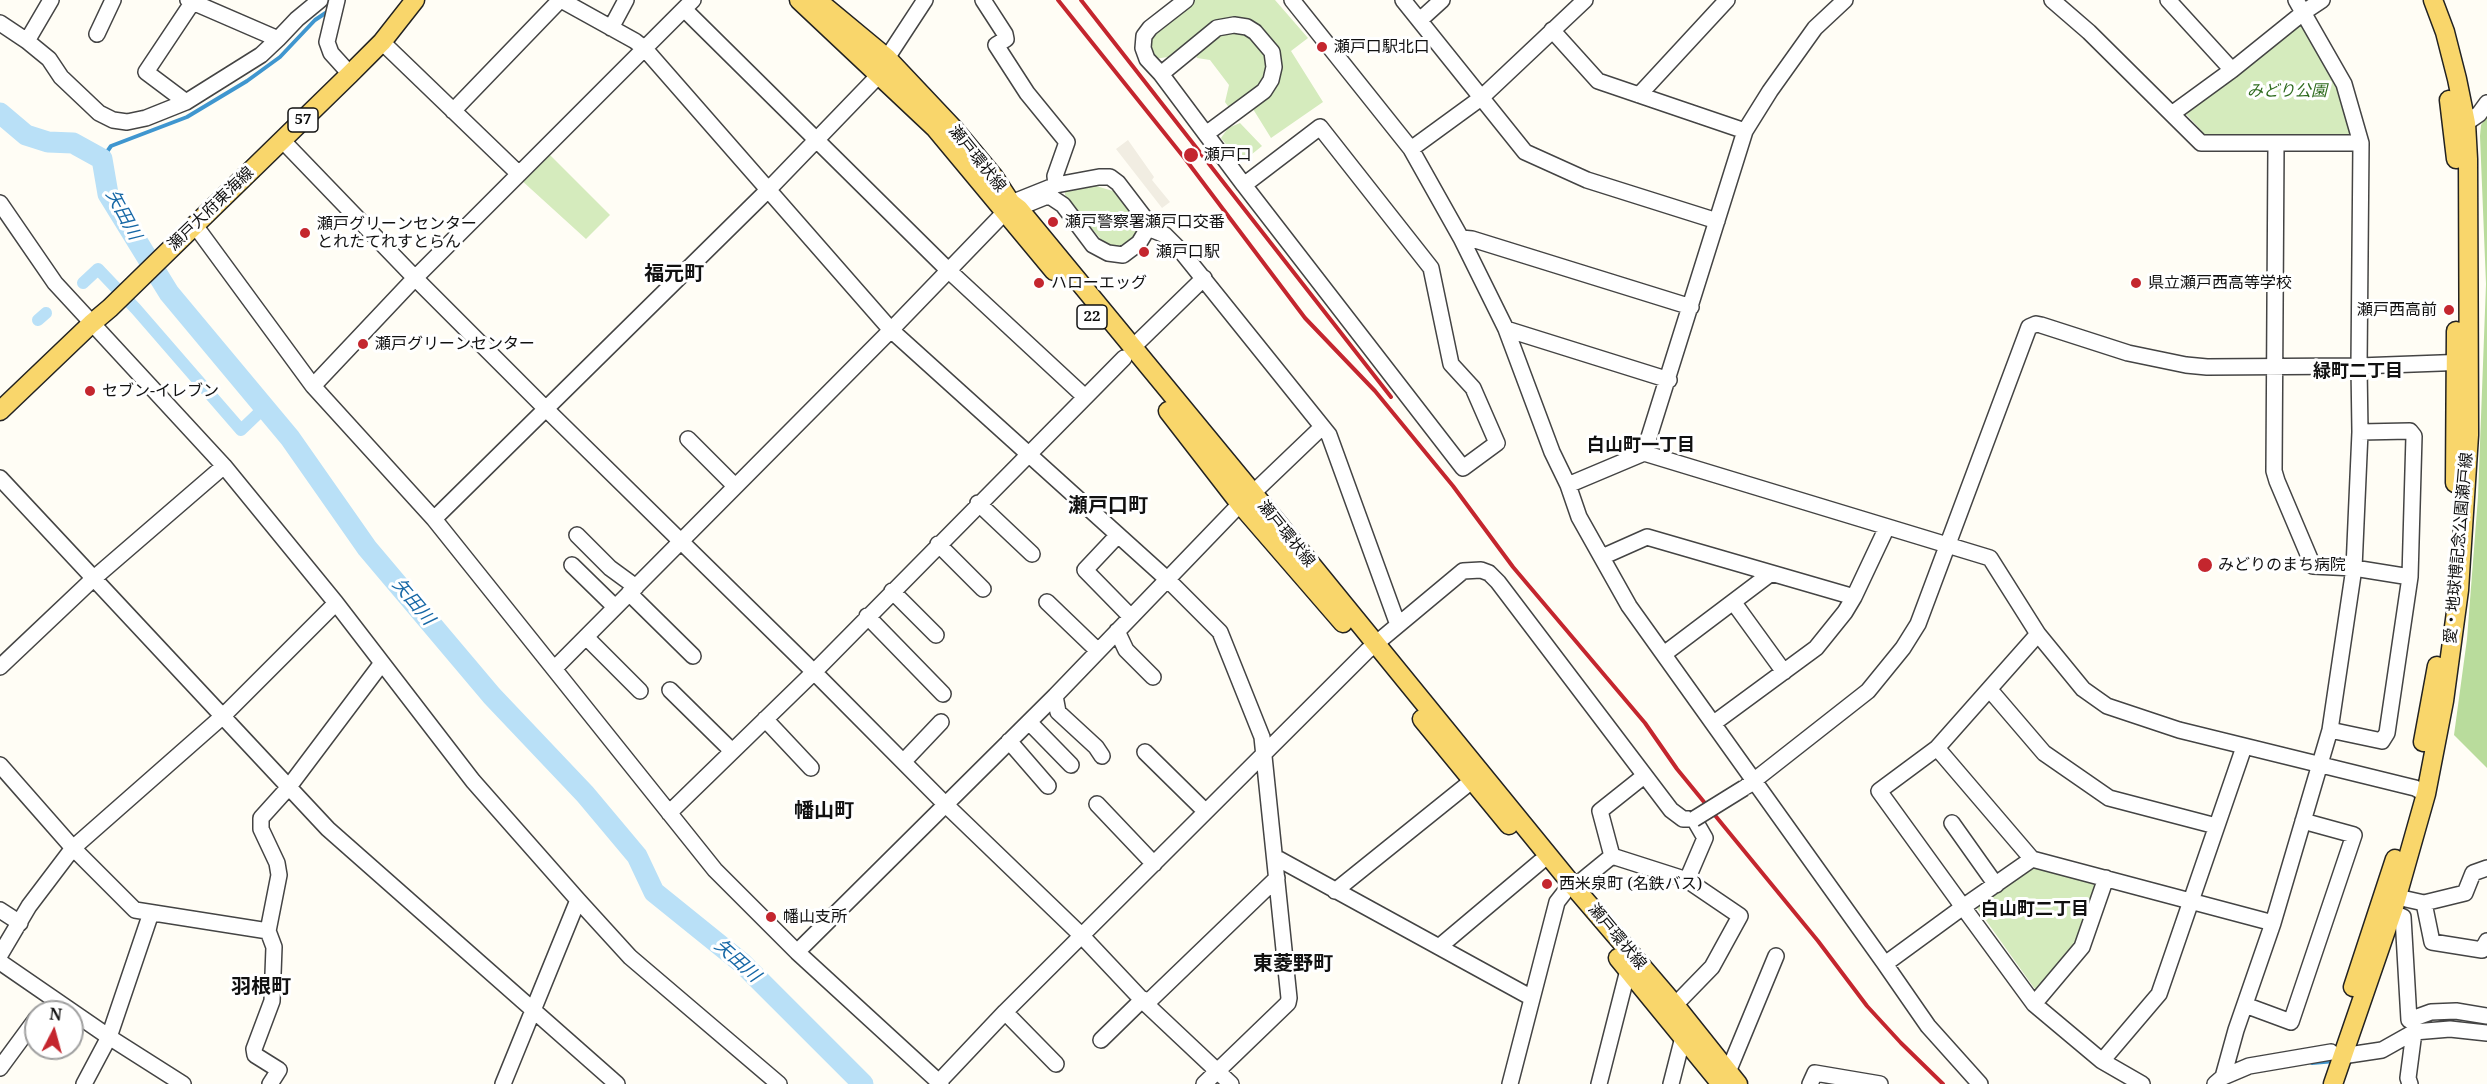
<!DOCTYPE html>
<html>
<head>
<meta charset="utf-8">
<style>
	body { margin:0 }
	#map { position:relative; width:2487px; height:1084px; overflow:hidden; background:#fffdf5; font-family:"Noto Serif",serif }
	canvas { display:block }
	.north { position:absolute; left:24px; top:1000px; width:60px; height:60px; box-sizing:border-box; background:#fff; border:2px solid #a0a0a0; border-radius:50%; rotate:6deg; font-size:16px; font-weight:700; line-height:24px; text-align:center; color:#111 }
	.north::after { content:''; display:block; margin:auto; width:21px; height:27px; background:#c4262e; clip-path:polygon(50% 0,100% 100%,50% 72%,0 100%) }
</style>
</head>
<body>
<div id="map">
<canvas width="2487" height="1084"></canvas>
<div class="north">N</div>
</div>
<script>
const c = document.querySelector('canvas').getContext('2d');
c.lineJoin = 'round';
function fillPath(path, color) { c.fillStyle = color; c.fill(path, 'evenodd'); }
const shape = rows => new Path2D(rows.map(r => 'M' + r).join(''));
function strokePath(path, color, width, dash) { c.strokeStyle = color; c.lineWidth = width; c.lineCap = dash ? 'butt' : 'round'; c.setLineDash(dash || []); c.stroke(path); }
function write(font, color, halo, rows, align = 'center') {
  c.font = font + ' "Noto Serif","Noto Sans JP",serif'; c.lineWidth = 6; c.setLineDash([]); c.textBaseline = 'middle'; c.strokeStyle = halo; c.fillStyle = color; for (const [text, x, y, turn = 0] of rows) {
    c.save(); c.translate(x, y); c.rotate((+turn || 0) * Math.PI / 180); c.textAlign = isNaN(turn) ? turn : align; if (halo) c.strokeText(text, 0, 0); c.fillText(text, 0, 0); c.restore();
  }
}
fillPath(shape([
	[1194,0,1275,0,1308,38,1291,51,1323,102,1271,138,1253,109,1275,90,1281,65,1278,50,1265,31,1241,19,1209,26,1168,57,1154,59,1145,40,1149,32],
	[2298,23,2302,24,2337,86,2350,132,2348,137,2209,139,2186,114,2187,110],
	[1243,31,1256,40,1267,58,1267,70,1261,84,1230,109,1225,102,1229,85,1210,60,1197,58,1196,55,1223,33],
	[1240,123,1262,146,1241,163,1221,138,1228,128],
	[547,152,610,215,586,239,520,179],
	[1096,186,1113,191,1135,218,1136,231,1132,239,1113,250,1107,247,1065,195,1065,190],
	[2038,860,2102,878,2080,941,2037,992,1975,905]
]), '#d5ebbd');
fillPath(shape([
	[2487,117,2487,768,2454,735,2467,639,2478,497,2486,284,2480,136,2481,125]
]), '#b9dc9c');
fillPath(shape([
	[1128,140,1154,177,1152,180,1170,202,1162,208,1116,149]
]), '#f1ede2');
strokePath(shape([
	[102,159,111,146,187,117,247,81,280,57,315,20,330,10],
	[2312,1063,2335,1061]
]), '#3f96cf', 4);
strokePath(shape([
	[83,283,98,269,136,309,241,430,265,407],
	[38,320,46,313]
]), '#b9e0f7', 12);
strokePath(shape([
	[0,113,26,135,48,142,73,143,102,159,108,194,169,293,290,438,367,548,492,696,585,794,637,856,654,892,742,963,863,1084]
]), '#b9e0f7', 21);
const minor = shape([
	[188,0,278,39,297,19,320,0],
	[337,0,327,42,331,53,350,74],
	[561,0,635,41,645,49,891,330,1168,580,1220,632,1262,737,1289,998,1288,1003,1204,1084],
	[983,0,1005,34,1006,39,996,45,1027,93,1067,142,1055,176,1056,185],
	[1186,0,1150,28,1144,36,1143,48,1147,59,1161,74,1244,185],
	[1292,0,1411,149,1461,238,1506,329,1552,452,1568,485,1579,517,1629,606,1885,964,1963,907,2034,1004,2102,1061],
	[1403,0,1525,152,1587,180,1717,221],
	[2052,0,2089,32,2201,143,2361,143],
	[2168,0,2232,70],
	[684,9,948,270,1085,397],
	[1420,20,1442,0],
	[0,23,27,41,49,59,61,77,99,113,113,120,127,122,146,118,186,102,261,55,278,39],
	[611,28,626,0],
	[1552,30,1598,81,1745,131],
	[97,34,113,0],
	[27,41,51,0],
	[382,42,519,174],
	[1161,74,1217,28,1234,25,1247,27,1255,32,1272,52,1274,67,1271,80,1264,91,1206,134],
	[1639,95,1727,0],
	[186,102,146,72,194,0],
	[453,111,560,0],
	[2173,113,2232,70,2304,12,2322,0],
	[2466,123,2479,114,2487,103],
	[1320,127,1431,268,1451,364,1473,388,1497,443,1463,468,1244,185,1320,127],
	[282,140,415,278,547,410,814,672,946,805,1081,935,1146,1004,1231,1084],
	[2276,145,2274,471,2277,481,2313,566,2354,568,2410,577],
	[1411,149,1481,98,1585,0],
	[0,203,55,283,224,466,336,603,473,781,578,900,630,957,779,1084],
	[194,224,313,386,434,519,715,870,797,952,941,1084],
	[1148,228,1165,235,1181,251,1329,435,1398,625],
	[1461,238,1472,239,1691,307],
	[1506,329,1669,380],
	[1132,348,1204,278],
	[313,386,415,278,693,0],
	[688,439,735,486],
	[1644,453,1745,131,1770,91,1815,28,1845,0],
	[0,478,328,829,617,1084],
	[1568,485,1644,453,1990,558,2038,634,1937,748,1879,791,1963,907,2032,859],
	[1253,493,1322,427],
	[978,503,1032,554],
	[434,519,768,190,880,74,887,58,925,0],
	[577,535,610,568,636,587],
	[1117,536,1085,570,1131,617],
	[938,544,983,589],
	[1602,557,1647,537,1854,597],
	[572,565,615,607],
	[892,591,936,635],
	[629,593,693,656],
	[1047,602,1098,651],
	[1734,603,1784,672],
	[867,616,943,694],
	[1117,631,1126,650,1153,677],
	[2038,634,2083,689,2107,706,2179,730,2415,788,2426,794],
	[586,637,640,691],
	[1664,654,1770,574],
	[0,667,93,579,224,466],
	[555,668,891,330,1004,213,1011,203,1056,185,1099,177,1110,177,1118,183,1144,217,1148,228,1139,243,1123,255,1108,253,1093,245,1063,205,1051,197,1045,197,1008,212],
	[670,690,732,751],
	[1990,690,2044,753,2109,798,2216,826],
	[1055,696,1058,712,1096,747,1102,756],
	[765,719,811,768],
	[1029,722,1071,765],
	[1714,723,1816,648,1845,612,1854,597,1887,527],
	[2330,730,2382,741,2387,733,2410,577,2414,436,2410,431,2360,432],
	[1009,741,1048,786],
	[1937,748,2032,859,2273,923],
	[1145,752,1205,811],
	[904,761,941,722],
	[0,765,73,848,135,910,268,931],
	[1747,786,1868,691,1903,648,1918,624,2029,327,2036,324,2041,325,2128,353,2186,365,2207,367,2359,366,2361,143,2344,84,2296,0],
	[1097,804,1154,864],
	[669,813,814,672,1124,358],
	[1952,823,1996,885],
	[1275,857,1532,998],
	[1574,887,1612,856],
	[1335,891,1473,780],
	[2397,897,2424,903,2465,893,2473,873,2487,868],
	[2424,903,2432,942,2482,950,2487,941],
	[0,910,20,923],
	[2392,912,2403,917,2409,1020,2431,1012,2456,1011,2487,1016],
	[1439,947,1540,862],
	[797,952,1055,696,1240,504],
	[0,955,29,906,73,848,223,716,336,603],
	[0,962,109,1037,183,1084],
	[1885,964,1928,1026,1980,1084],
	[1146,1004,1277,878],
	[2034,1004,2082,947,2106,878],
	[1675,1005,1712,967,1740,916,1687,880],
	[2245,1005,2291,1022,2354,835,2303,821],
	[1005,1012,1056,1064],
	[1101,1040,1143,999],
	[2342,1056,2382,1050,2414,1032,2450,1029,2487,1033],
	[0,1068,36,1019],
	[1728,1072,1776,956],
	[2223,1077,2249,1066,2331,1052],
	[84,1084,109,1037,151,913],
	[270,1084,279,1070,255,1055,254,1049,272,1001,274,947,268,931,279,875,277,863,261,829,261,818,288,788,382,663],
	[503,1084,578,900],
	[937,1084,1005,1012,1367,651,1463,571,1481,570,1489,573,1498,582,1671,810,1683,819,1694,819,1705,838,1687,880,1612,856,1600,811,1644,776],
	[1510,1084,1557,902,1564,893],
	[1599,1084,1628,970],
	[1671,1084,1683,1037],
	[1810,1084,1815,1073,1880,1084],
	[2142,1084,2102,1061,2159,994,2244,747],
	[2215,1084,2223,1077,2236,1030,2273,923,2330,730,2354,568,2360,432,2359,366,2468,362],
	[2410,1084,2408,1078,2414,1032]
]);
const major = shape([
	[799,0,935,128,1054,271],
	[817,0,887,58,954,129,994,177,1011,203,1019,209,1253,493,1574,887,1675,1005,1738,1084],
	[2449,100,2456,159],
	[0,411,91,324,110,308,350,74,382,42,415,0],
	[1168,411,1240,504,1343,623],
	[2455,483,2456,331],
	[1422,719,1509,825],
	[2423,742,2437,666],
	[1618,958,1721,1084],
	[2353,987,2395,859],
	[2333,1084,2394,907,2426,794,2444,701,2459,590,2469,435,2468,159,2466,123,2457,79,2445,32,2433,0]
]);
strokePath(minor, '#444', 18);
strokePath(major, '#222', 21);
strokePath(minor, '#fff', 15);
strokePath(major, '#f9d66b', 18);
strokePath(shape([
	[1058,0,1186,160,1305,318,1375,391,1453,486,1513,567,1645,723,1677,769,1818,941,1867,1006,1901,1043,1943,1084],
	[1081,0,1391,397]
]), '#c4262e', 4);
const minorBridge = shape([
	[1694,819,1744,788]
]);
strokePath(minorBridge, '#444', 18, []);
strokePath(minorBridge, '#fff', 15);
for (const [x, y, r, color] of [
	[1322,47,6,"#c4262e"],
	[1191,155,8,"#c4262e"],
	[1053,222,6,"#c4262e"],
	[305,233,6,"#c4262e"],
	[1144,252,6,"#c4262e"],
	[1039,283,6,"#c4262e"],
	[2136,283,6,"#c4262e"],
	[2449,310,6,"#c4262e"],
	[363,344,6,"#c4262e"],
	[90,391,6,"#c4262e"],
	[2205,565,8,"#c4262e"],
	[1547,884,6,"#c4262e"],
	[771,917,6,"#c4262e"]
]) { const dot = new Path2D(); dot.arc(x, y, r, 0, 2 * Math.PI); c.fillStyle = color; c.fill(dot); strokePath(dot, '#fff', 2); }
for (const [x, y, w] of [
	[303,120,30],
	[1092,317,30]
]) { const box = new Path2D(); box.roundRect(x - w / 2, y - 12, w, 24, 4.5); c.fillStyle = '#fff'; c.fill(box); strokePath(box, '#111', 1.5); }
write('bold 15px', '#111', null, [
	["57",303,120],
	["22",1092,317]
]);
write('16px', '#111', '#fff', [
	["瀬戸口駅北口",1334,47],
	["瀬戸口",1204,155],
	["瀬戸警察署瀬戸口交番",1065,222],
	["瀬戸グリーンセンター",317,224],
	["とれたてれすとらん",317,242],
	["瀬戸口駅",1156,252],
	["ハローエッグ",1051,283],
	["県立瀬戸西高等学校",2148,283],
	["瀬戸西高前",2437,310,"right"],
	["瀬戸グリーンセンター",375,344],
	["セブン-イレブン",102,391],
	["みどりのまち病院",2218,565],
	["西米泉町 (名鉄バス)",1559,884],
	["幡山支所",783,917]
], 'left');
write('italic 16px', '#2f6b1f', '#fff', [
	["みどり公園",2287,91]
]);
write('16px', '#111', '#fff', [
	["瀬戸環状線",977,159,51],
	["瀬戸大府東海線",211,209,-44],
	["瀬戸環状線",1286,534,51],
	["愛・地球博記念公園瀬戸線",2459,548,-85],
	["瀬戸環状線",1617,937,50]
]);
write('italic 18px', '#1768a6', '#fff', [
	["矢田川",123,215,62],
	["矢田川",413,602,50],
	["矢田川",737,961,42]
]);
write('bold 18px', '#111', '#fff', [
	["緑町二丁目",2358,372],
	["白山町一丁目",1641,446],
	["白山町二丁目",2035,910]
]);
write('bold 20px', '#111', '#fff', [
	["福元町",674,274],
	["瀬戸口町",1108,506],
	["幡山町",824,811],
	["東菱野町",1293,964],
	["羽根町",261,987]
]);
</script>
</body>
</html>
